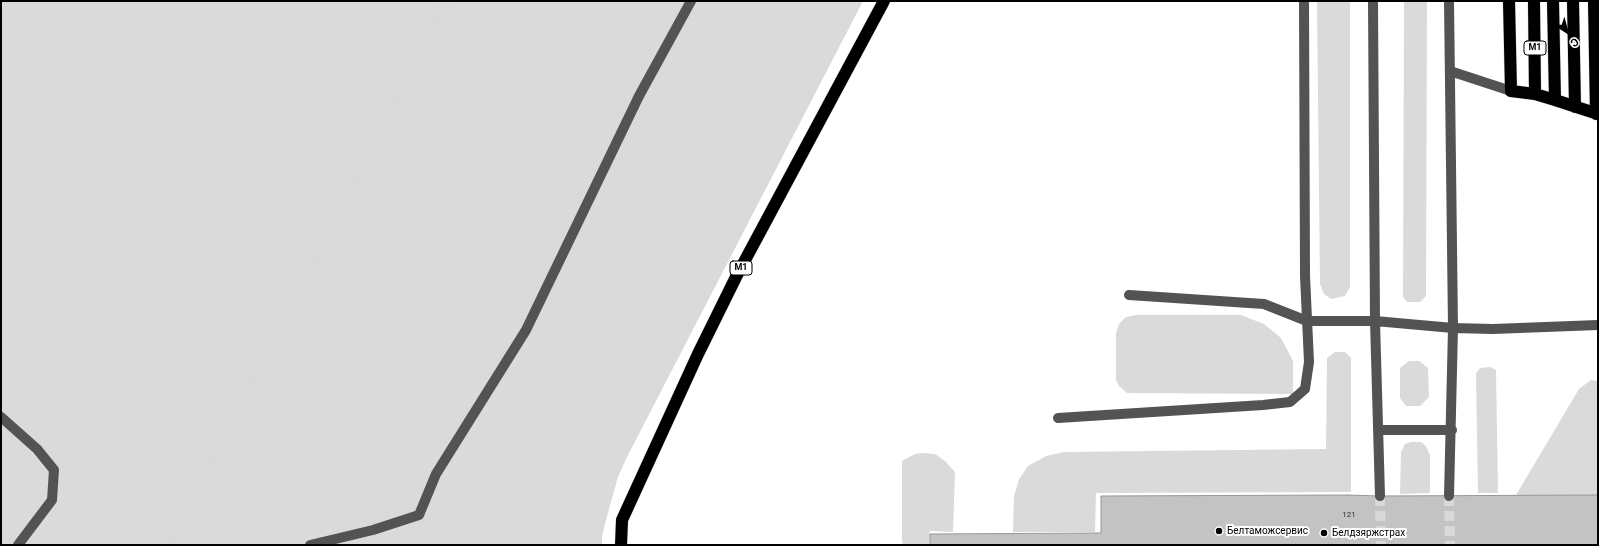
<!DOCTYPE html>
<html>
<head>
<meta charset="utf-8">
<style>
	body { margin:0 }
	#map { position:relative; width:1599px; height:546px; overflow:hidden; background:#fff; font-family:Roboto,sans-serif }
	canvas { display:block }
	.frame { position:absolute; inset:0; border:2px solid #000; pointer-events:none }
	.north { position:absolute; left:1547px; top:12px; width:40px; height:40px; -webkit-text-stroke:3px #fff; paint-order:stroke; rotate:144deg; font-size:11px; font-weight:700; line-height:16px; text-align:center; color:#000 }
	.north::after { content:''; display:block; margin:auto; width:14px; height:18px; background:#000; clip-path:polygon(50% 0,100% 100%,50% 72%,0 100%) }
</style>
</head>
<body>
<div id="map">
<canvas width="1599" height="546"></canvas>
<div class="frame"></div>
<div class="north">С</div>
</div>
<script>
const c = document.querySelector('canvas').getContext('2d');
c.lineJoin = 'round';
function fillPath(path, color) { c.fillStyle = color; c.fill(path, 'evenodd'); }
const shape = rows => new Path2D(rows.map(r => 'M' + r).join(''));
function strokePath(path, color, width, dash) { c.strokeStyle = color; c.lineWidth = width; c.lineCap = dash ? 'butt' : 'round'; c.setLineDash(dash || []); c.stroke(path); }
function write(font, color, halo, rows, align = 'center') {
  c.font = font + ' Roboto,sans-serif'; c.lineWidth = 4; c.setLineDash([]); c.textBaseline = 'middle'; c.strokeStyle = halo; c.fillStyle = color; for (const [text, x, y, turn = 0] of rows) {
    c.save(); c.translate(x, y); c.rotate((+turn || 0) * Math.PI / 180); c.textAlign = isNaN(turn) ? turn : align; if (halo) c.strokeText(text, 0, 0); c.fillText(text, 0, 0); c.restore();
  }
}
fillPath(shape([
	[1,1,863,1,627,457,618,477,607,516,602,536,602,545,1,545],
	[1317,1,1350,1,1350,287,1345,296,1331,299,1324,294,1320,284],
	[1404,1,1427,1,1426,296,1420,302,1407,302,1403,297],
	[1136,315,1241,315,1264,324,1281,338,1293,361,1293,394,1127,393,1119,386,1116,380,1116,333,1119,324,1126,317],
	[1335,352,1345,352,1351,358,1351,492,1096,493,1095,532,1013,532,1014,496,1019,479,1028,466,1046,456,1064,452,1326,449,1327,358],
	[1409,361,1419,361,1428,368,1429,397,1420,406,1406,406,1400,398,1400,368],
	[1490,367,1496,370,1498,493,1478,493,1476,373,1480,368],
	[1591,380,1598,381,1598,495,1516,495,1579,389],
	[1411,442,1421,442,1426,446,1430,455,1430,493,1400,494,1401,452,1405,444],
	[921,453,935,454,945,461,955,472,953,532,930,531,929,545,903,545,902,541,902,461,915,454]
]), '#dadada');
const building = shape([
	[1348,495,1380,496,1598,495,1598,545,930,545,930,534,1101,533,1101,496,1348,495]
]);
fillPath(building, '#c3c3c3');
strokePath(building, '#979797', 1);
strokePath(shape([
	[1380,496,1381,545],
	[1449,496,1450,545],
	[170,545,446,1]
]), '#d9d9d9', 10, [10, 5]);
const highway = shape([
	[1509,1,1511,91,1535,94,1555,100,1598,114],
	[1534,1,1535,94],
	[1553,1,1555,100],
	[1573,1,1575,107],
	[1594,1,1596,114],
	[621,545,622,520,698,354,736,277,884,1]
]);
strokePath(highway, '#dbdbdb', 13);
strokePath(shape([
	[1373,1,1375,321,1380,496],
	[1449,1,1453,328,1449,496],
	[1450,71,1511,91],
	[1129,295,1264,304,1307,321,1375,321,1453,328,1493,329,1598,325],
	[1,417,37,449,54,470,52,500,18,545],
	[1058,418,1263,405,1290,402,1305,389,1309,362,1305,276,1304,1],
	[1378,430,1452,430],
	[310,545,373,530,419,515,436,474,526,330,639,96,691,1]
]), '#535353', 10);
strokePath(highway, '#000', 12);
for (const [x, y, r, color] of [
	[1219,531,4,"#000"],
	[1324,533,4,"#000"]
]) { const dot = new Path2D(); dot.arc(x, y, r, 0, 2 * Math.PI); c.fillStyle = color; c.fill(dot); strokePath(dot, '#fff', 1.5); }
write('8px', '#313131', null, [
	["121",1349,515]
]);
for (const [x, y, w] of [
	[1535,48,22],
	[741,268,22]
]) { const box = new Path2D(); box.roundRect(x - w / 2, y - 7, w, 14, 3); c.fillStyle = '#fff'; c.fill(box); strokePath(box, '#000', 1); }
write('bold 9px', '#000', null, [
	["М1",1535,48],
	["М1",741,268]
]);
write('10px', '#000', '#fff', [
	["Белтаможсервис",1227,531],
	["Белдзяржстрах",1332,533]
], 'left');
</script>
</body>
</html>
